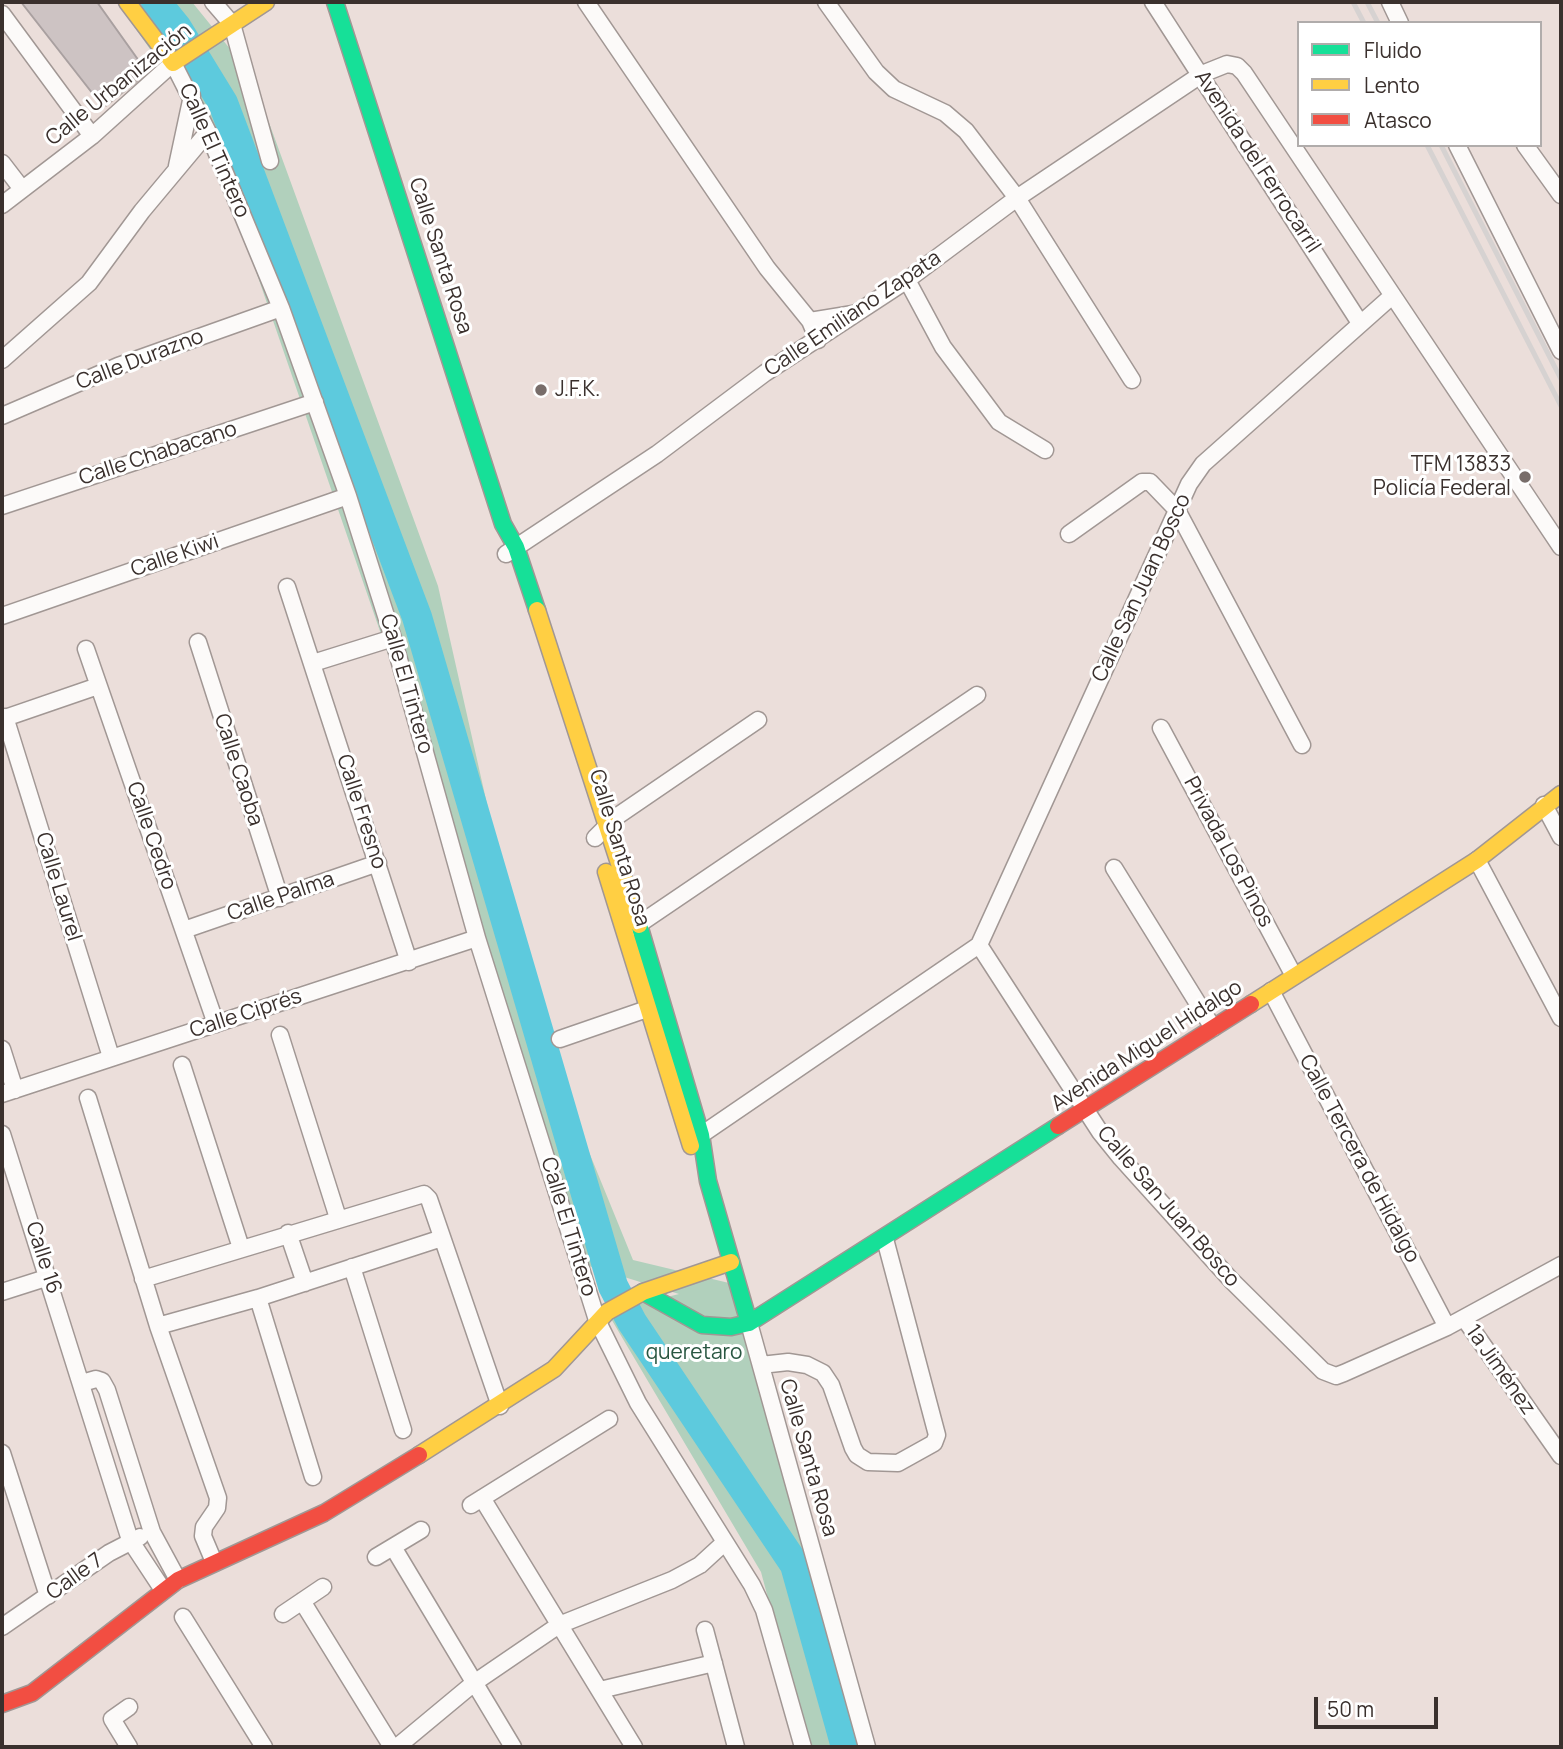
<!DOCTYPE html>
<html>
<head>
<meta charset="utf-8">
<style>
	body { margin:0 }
	#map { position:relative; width:1563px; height:1749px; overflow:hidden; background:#ebdeda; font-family:Manrope,sans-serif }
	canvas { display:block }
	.frame { position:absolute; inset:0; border:4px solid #3a302d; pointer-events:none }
	.legend { position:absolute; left:1297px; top:21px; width:245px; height:126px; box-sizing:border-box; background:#fff; border:2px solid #b0acab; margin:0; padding:9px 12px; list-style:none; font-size:21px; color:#3a302d }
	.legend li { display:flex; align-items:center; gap:14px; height:35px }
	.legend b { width:35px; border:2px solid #b0acab }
	.scale { position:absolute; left:1314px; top:1697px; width:124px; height:32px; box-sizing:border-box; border:4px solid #3a302d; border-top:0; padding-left:9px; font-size:21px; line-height:24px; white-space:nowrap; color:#3a302d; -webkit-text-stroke:5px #fff; paint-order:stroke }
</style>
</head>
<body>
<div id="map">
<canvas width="1563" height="1749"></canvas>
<div class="frame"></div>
<ul class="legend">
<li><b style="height:9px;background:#16e098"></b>Fluido</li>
<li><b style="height:9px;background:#ffcf43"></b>Lento</li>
<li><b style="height:9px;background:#f24e42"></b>Atasco</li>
</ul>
<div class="scale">50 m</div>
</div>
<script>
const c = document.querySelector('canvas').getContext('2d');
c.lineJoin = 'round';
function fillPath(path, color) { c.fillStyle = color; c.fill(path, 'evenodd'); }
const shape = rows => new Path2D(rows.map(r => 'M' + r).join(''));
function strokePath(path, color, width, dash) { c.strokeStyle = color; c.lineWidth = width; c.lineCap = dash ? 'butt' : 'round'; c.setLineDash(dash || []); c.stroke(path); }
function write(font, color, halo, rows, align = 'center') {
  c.font = font + ' Manrope,sans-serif'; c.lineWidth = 6; c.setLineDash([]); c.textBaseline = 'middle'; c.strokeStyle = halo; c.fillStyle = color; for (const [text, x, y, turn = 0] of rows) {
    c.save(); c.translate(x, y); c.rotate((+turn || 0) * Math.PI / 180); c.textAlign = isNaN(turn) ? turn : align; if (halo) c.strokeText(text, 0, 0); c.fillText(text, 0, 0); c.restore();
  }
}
fillPath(shape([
	[117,2,192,2,252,76,438,586,536,1022,633,1260,729,1283,867,1747,808,1747,761,1572,607,1312,679,1294,579,1263,443,814,208,132]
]), '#b1d0bc');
fillPath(shape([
	[21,2,97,2,148,74,106,107]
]), '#0003');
strokePath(shape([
	[156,2,177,28,223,103,417,617,613,1286,632,1322,795,1565,846,1747]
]), '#5dcadd', 30);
const building = shape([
	[21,2,97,2,144,68,100,103,21,2]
]);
fillPath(building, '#cdc3c3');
strokePath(building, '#a9a0a0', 2);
const street = shape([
	[213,2,232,24,270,161],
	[586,2,767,268,810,321,818,340],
	[826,2,876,72,894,89,945,113,966,131,1017,198,1132,380],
	[1153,2,1360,323],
	[1390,2,1400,23],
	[2,14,92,136],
	[1457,145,1561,351],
	[1525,145,1561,195],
	[2,163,22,189],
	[177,166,192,96],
	[2,205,92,136,173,63,208,132,281,308,348,496,393,638,477,938,597,1320,638,1403,752,1585,764,1610,803,1747],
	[907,280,943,347,999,422,1045,450],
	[810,321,853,314],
	[2,360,89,283,142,211,208,132],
	[2,416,118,366,281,308],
	[2,506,315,402],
	[1069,534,1142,482,1150,482,1177,510,1302,745],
	[506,554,657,454,765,373,907,280,1017,198,1202,74,1227,64,1237,66,1244,73,1561,547],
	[287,587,409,962],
	[2,616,348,496],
	[198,642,280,898],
	[86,649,216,1024],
	[313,663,393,638],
	[5,717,111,1057],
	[2,719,98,686],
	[1161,728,1294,976],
	[1544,805,1561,837],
	[595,838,616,817,758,720],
	[1477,860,1561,1018],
	[1114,868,1213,1028],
	[632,929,977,695],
	[184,930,378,863],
	[979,945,1100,1132,1121,1158,1231,1280,1323,1371,1336,1376,1344,1373,1447,1327,1561,1265],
	[1271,991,1447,1327],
	[280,1035,338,1218],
	[560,1039,647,1009],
	[2,1049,15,1090],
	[182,1065,241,1248],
	[2,1094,477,938],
	[88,1098,158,1326,218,1498,217,1508,204,1527,203,1536,214,1562],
	[2,1134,130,1540,163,1590],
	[701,1135,979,945,1189,484,1203,464,1392,296],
	[288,1233,305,1283],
	[352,1267,403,1430],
	[143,1279,424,1194,429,1199,500,1406],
	[2,1292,49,1277],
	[258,1298,313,1477],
	[1464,1318,1561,1456],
	[749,1323,867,1747],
	[158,1326,258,1298,442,1238],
	[761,1365,788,1362,807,1365,823,1373,831,1385,853,1448,857,1455,868,1462,898,1463,934,1443,937,1435,885,1239],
	[82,1383,96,1379,102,1381,107,1390,152,1532,178,1580],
	[2,1453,48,1596],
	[482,1498,634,1747],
	[471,1505,609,1419],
	[393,1547,513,1747],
	[376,1557,421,1530],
	[302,1601,392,1747],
	[283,1614,323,1587],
	[183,1617,264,1747],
	[2,1627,109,1553,140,1537],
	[705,1630,736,1747],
	[600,1690,714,1663],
	[129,1747,112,1719,129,1707],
	[397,1747,474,1683,559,1625,672,1580,700,1565,724,1543]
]);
const fast = shape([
	[335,2,503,524,516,547,537,610],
	[639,925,701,1135,708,1181,749,1323],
	[643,1292,702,1325,731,1327,749,1323,1058,1126]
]);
const slow = shape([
	[127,2,173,63,266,2],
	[537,610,639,925],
	[606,872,691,1146],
	[1251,1004,1477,860,1561,794],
	[419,1455,554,1369,607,1312,643,1292,731,1262]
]);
const jam = shape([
	[1058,1126,1251,1004],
	[2,1704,32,1693,178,1580,324,1513,419,1455]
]);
strokePath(street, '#a19794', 19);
strokePath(fast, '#a19794', 19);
strokePath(slow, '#a19794', 19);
strokePath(jam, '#a19794', 19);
strokePath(street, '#fcfaf9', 16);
strokePath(fast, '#16e098', 16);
strokePath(slow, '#ffcf43', 16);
strokePath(jam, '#f24e42', 16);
strokePath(shape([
	[1353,2,1364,23],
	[1367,2,1378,23],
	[1427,145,1561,406],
	[1441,145,1561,379]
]), '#d6d2d1', 5);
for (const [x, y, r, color] of [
	[541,390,7,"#786d6a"],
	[1525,477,7,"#786d6a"]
]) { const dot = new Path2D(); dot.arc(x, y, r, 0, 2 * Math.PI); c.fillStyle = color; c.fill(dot); strokePath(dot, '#fff', 2.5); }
write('21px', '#3a302d', '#fff', [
	["Calle Urbanización",119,85,-39],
	["Calle El Tintero",214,151,66],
	["Avenida del Ferrocarril",1257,162,57],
	["Calle Santa Rosa",440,256,72],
	["Calle Emiliano Zapata",853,314,-34],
	["Calle Durazno",140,360,-21],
	["Calle Chabacano",158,454,-18],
	["Calle Kiwi",175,556,-19],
	["Calle San Juan Bosco",1142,588,-65],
	["Calle El Tintero",406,684,74],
	["Calle Caoba",238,770,72],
	["Calle Fresno",361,812,72],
	["Calle Cedro",151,836,71],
	["Calle Santa Rosa",619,848,73],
	["Privada Los Pinos",1228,852,62],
	["Calle Laurel",58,887,73],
	["Calle Palma",281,897,-19],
	["Calle Ciprés",246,1014,-18],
	["Avenida Miguel Hidalgo",1147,1046,-33],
	["Calle Tercera de Hidalgo",1359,1159,62],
	["Calle San Juan Bosco",1168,1207,49],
	["Calle El Tintero",568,1227,73],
	["Calle 16",43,1258,72],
	["1a Jiménez",1500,1370,55],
	["Calle Santa Rosa",808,1458,74],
	["Calle 7",75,1577,-36]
]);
write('21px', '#3a302d', '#fff', [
	["J.F.K.",555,390],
	["TFM 13833",1511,465,"right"],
	["Policía Federal",1511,489,"right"]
], 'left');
write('21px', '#295742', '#fff', [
	["queretaro",694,1353]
]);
</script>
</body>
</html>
